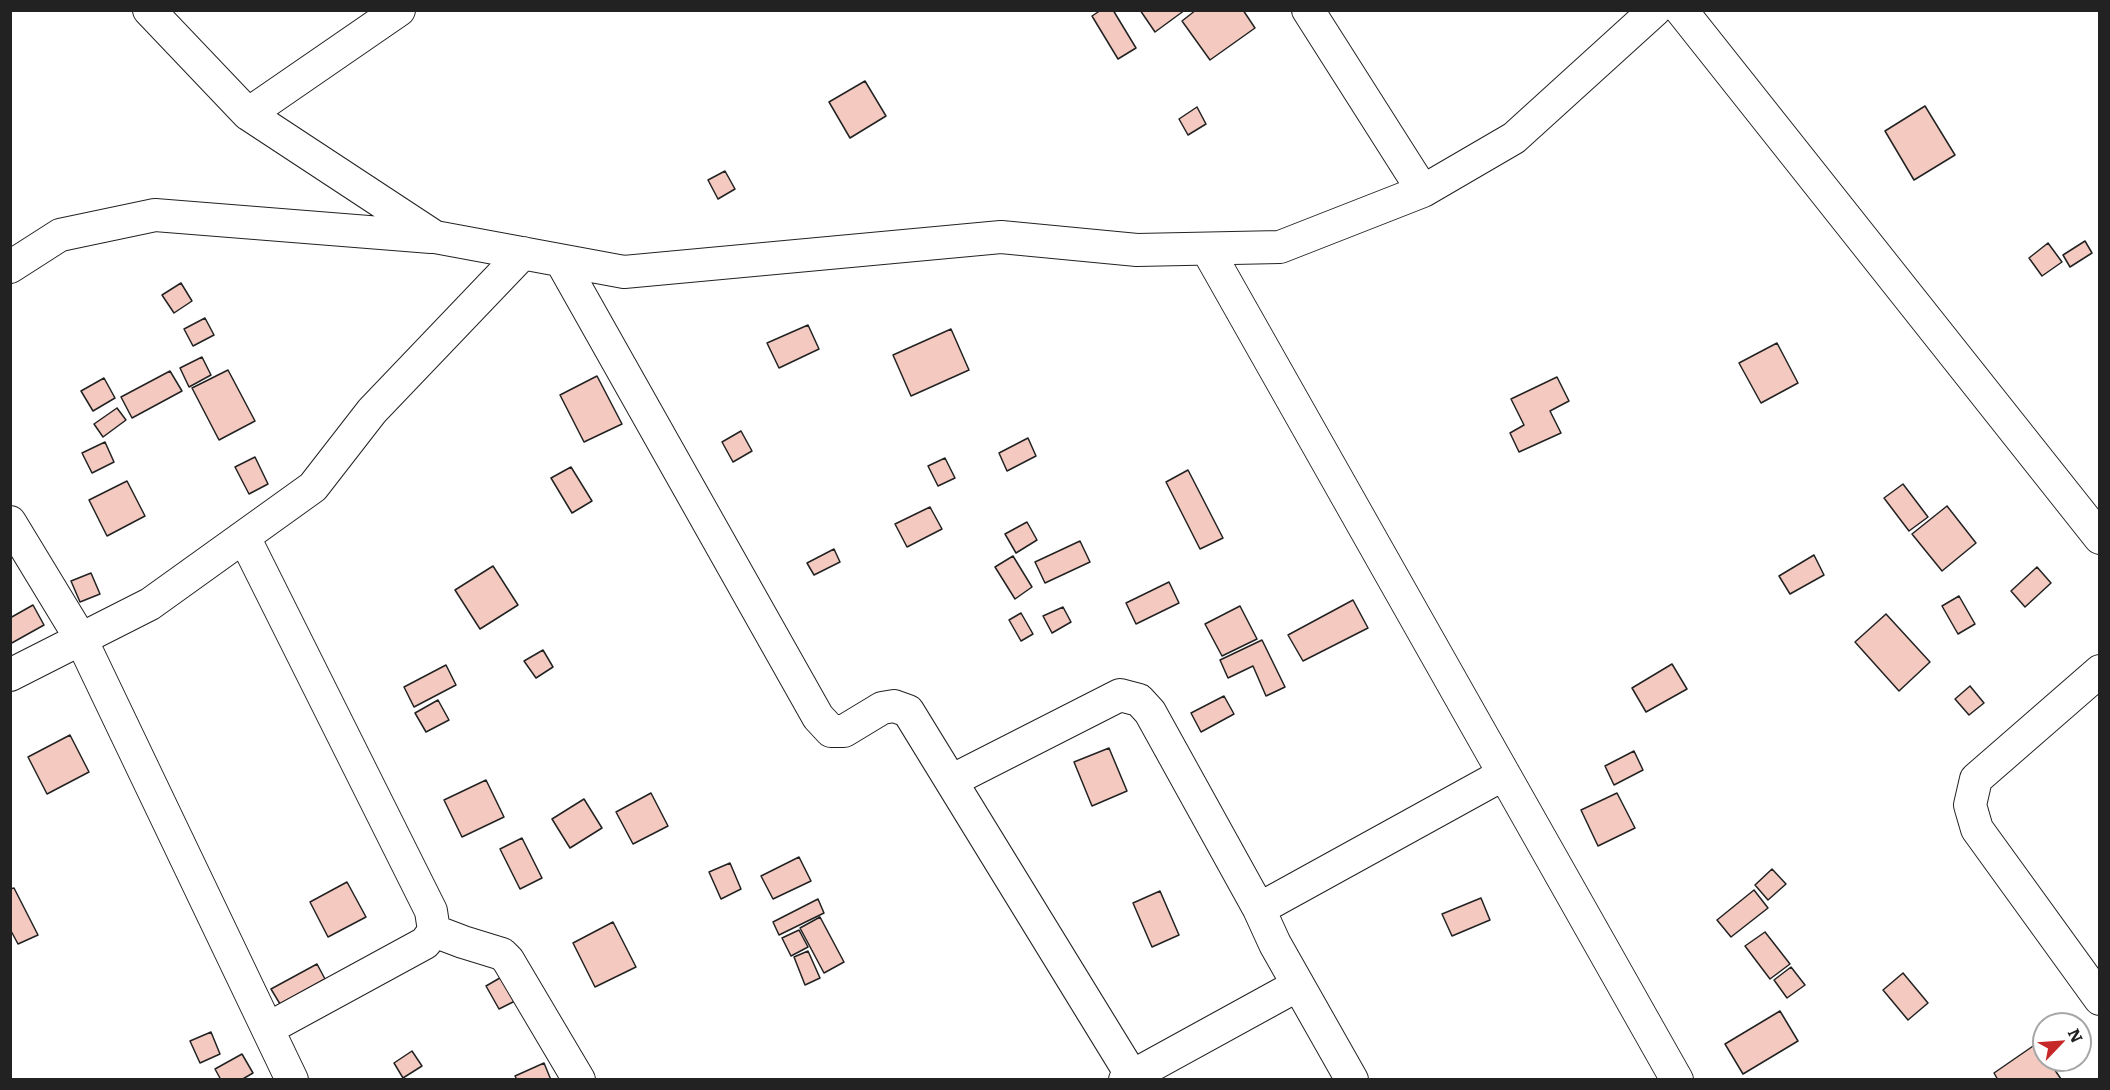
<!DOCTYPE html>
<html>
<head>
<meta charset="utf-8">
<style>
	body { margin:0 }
	#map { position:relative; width:2110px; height:1090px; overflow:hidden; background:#fff; font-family:Literata,serif }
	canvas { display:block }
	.frame { position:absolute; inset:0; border:12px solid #222; pointer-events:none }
	.north { position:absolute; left:2032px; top:1012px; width:60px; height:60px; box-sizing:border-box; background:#fff; border:2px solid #a7a7a7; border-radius:50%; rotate:65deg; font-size:16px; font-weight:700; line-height:24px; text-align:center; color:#222 }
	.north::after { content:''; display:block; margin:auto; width:21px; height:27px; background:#c62828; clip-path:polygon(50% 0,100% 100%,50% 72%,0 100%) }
</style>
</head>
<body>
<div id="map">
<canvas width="2110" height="1090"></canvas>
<div class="frame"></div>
<div class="north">N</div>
</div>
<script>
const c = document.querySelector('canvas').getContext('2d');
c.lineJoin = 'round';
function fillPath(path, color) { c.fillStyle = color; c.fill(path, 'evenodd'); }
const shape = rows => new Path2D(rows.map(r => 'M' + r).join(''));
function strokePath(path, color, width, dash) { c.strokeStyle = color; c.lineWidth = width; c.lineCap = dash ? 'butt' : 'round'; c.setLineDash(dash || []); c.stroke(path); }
const building = shape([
	[1101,10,1113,10,1136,48,1118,59,1092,16,1101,10],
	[1140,10,1185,10,1155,32,1140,10],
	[1196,10,1243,10,1255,28,1210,60,1182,21,1196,10],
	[865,81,886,116,850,138,829,102,865,81],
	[1925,106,1955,155,1914,180,1885,131,1925,106],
	[1197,107,1206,124,1188,135,1179,119,1197,107],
	[725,171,735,189,718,199,708,180,725,171],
	[2085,241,2092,253,2070,267,2063,255,2085,241],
	[2048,243,2062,262,2042,276,2029,258,2048,243],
	[181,283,192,301,174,313,162,295,181,283],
	[205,318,214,335,193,346,184,329,205,318],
	[808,325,819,349,779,368,767,343,808,325],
	[951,329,969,370,911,396,893,355,951,329],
	[1777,343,1798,383,1761,403,1739,363,1777,343],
	[202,357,211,375,189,387,180,368,202,357],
	[228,370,255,421,219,440,192,388,228,370],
	[170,371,182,391,132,418,121,397,170,371],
	[597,376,622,424,584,442,560,395,597,376],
	[1557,377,1569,401,1550,411,1561,433,1519,452,1510,433,1524,425,1511,399,1557,377],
	[104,378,115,398,93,411,81,391,104,378],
	[117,408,126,420,103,437,94,424,117,408],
	[741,431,752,451,733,462,722,442,741,431],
	[1028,438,1036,456,1007,471,999,453,1028,438],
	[105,442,114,462,92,473,82,453,105,442],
	[255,457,268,484,249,494,235,467,255,457],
	[945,458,955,478,938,486,928,466,945,458],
	[571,467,592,501,572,513,551,478,571,467],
	[1188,470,1223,538,1200,549,1166,482,1188,470],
	[127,481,145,516,107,536,89,500,127,481],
	[1903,484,1928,517,1909,531,1884,498,1903,484],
	[1947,506,1976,543,1942,571,1912,534,1947,506],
	[930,507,942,529,907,547,895,524,930,507],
	[1027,522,1037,540,1016,553,1005,534,1027,522],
	[1080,541,1090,562,1045,583,1035,562,1080,541],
	[834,549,840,562,814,575,807,563,834,549],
	[1814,555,1824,575,1790,594,1779,576,1814,555],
	[1013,556,1032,587,1015,599,995,567,1013,556],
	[493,566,518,605,480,629,455,590,493,566],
	[2037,567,2051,583,2025,607,2011,591,2037,567],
	[91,573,100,594,80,602,71,581,91,573],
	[1169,582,1179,603,1136,624,1126,603,1169,582],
	[1959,596,1975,624,1958,634,1942,606,1959,596],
	[1353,600,1368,628,1303,661,1288,635,1353,600],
	[33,605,44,625,10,644,10,618,33,605],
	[1240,606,1257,639,1222,656,1205,624,1240,606],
	[1063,607,1071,622,1052,633,1043,616,1063,607],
	[1021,613,1033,634,1021,641,1009,620,1021,613],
	[1886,614,1930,662,1899,691,1855,642,1886,614],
	[1262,640,1285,687,1266,696,1253,666,1228,678,1220,660,1262,640],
	[543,650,553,667,536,678,524,661,543,650],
	[1672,664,1687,689,1646,712,1632,688,1672,664],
	[446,665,456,685,414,707,404,687,446,665],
	[1970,686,1984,703,1969,715,1955,699,1970,686],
	[1224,696,1234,714,1201,732,1191,713,1224,696],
	[438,700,449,720,426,732,415,713,438,700],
	[70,735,89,772,47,794,28,757,70,735],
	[1109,748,1127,791,1092,806,1074,762,1109,748],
	[1634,751,1643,770,1614,785,1605,766,1634,751],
	[486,780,504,817,462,837,444,800,486,780],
	[651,793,668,826,633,844,616,812,651,793],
	[1617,793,1635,828,1598,846,1581,810,1617,793],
	[584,799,602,828,570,848,552,819,584,799],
	[522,838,542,878,520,889,500,849,522,838],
	[799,857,811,881,773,899,761,876,799,857],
	[730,863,741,889,721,899,709,872,730,863],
	[1772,869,1786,884,1768,900,1755,885,1772,869],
	[347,882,366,917,328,937,310,902,347,882],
	[14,888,38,935,18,944,10,929,10,889,14,888],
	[1754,890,1768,908,1731,937,1717,920,1754,890],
	[1160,891,1179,935,1152,947,1133,903,1160,891],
	[1481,898,1490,920,1452,936,1442,914,1481,898],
	[818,899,824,913,779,935,773,922,818,899],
	[820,917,844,962,824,973,800,928,820,917],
	[613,922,636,967,595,987,573,943,613,922],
	[799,930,808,947,791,956,782,938,799,930],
	[1765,932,1790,964,1770,979,1745,946,1765,932],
	[808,951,820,978,805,985,794,957,808,951],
	[317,964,325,979,280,1004,271,989,317,964],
	[1791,967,1805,985,1787,998,1774,980,1791,967],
	[1903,973,1928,1003,1908,1020,1883,990,1903,973],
	[505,975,519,999,499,1009,486,986,505,975],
	[1780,1011,1798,1041,1743,1074,1725,1044,1780,1011],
	[211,1032,220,1054,200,1063,190,1041,211,1032],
	[2036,1044,2044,1055,2044,1060,2048,1060,2061,1079,1998,1080,1994,1073,2036,1044],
	[412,1051,422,1066,403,1078,394,1063,412,1051],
	[242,1054,253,1073,241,1080,221,1080,215,1069,242,1054],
	[544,1063,551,1080,517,1080,515,1076,544,1063]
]);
fillPath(building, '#f3c9c0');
strokePath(building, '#222', 1.5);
const street = shape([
	[149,10,248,114,435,237,624,272,1001,237,1137,250,1280,247,1423,191,1514,138,1655,10],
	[1308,10,1423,191],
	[1681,10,2100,538],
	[248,114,399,10],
	[1207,249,1677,1080],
	[561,261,818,717,831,731,844,731,882,708,894,706,908,711,1132,1076],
	[10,267,60,235,155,215,431,237],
	[10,522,81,639,292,1080],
	[244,537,431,911,434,931,425,943,269,1028],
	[2100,671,1976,779,1970,805,1977,829,2100,999],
	[10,675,150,604,313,487,372,411,523,253],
	[951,781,1120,695,1139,700,1150,712,1259,909,1275,944,1352,1080],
	[1259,909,1504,774],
	[434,931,463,942,502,954,508,960,579,1080],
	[1125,1080,1298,985]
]);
strokePath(street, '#222', 34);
strokePath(street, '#fff', 32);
</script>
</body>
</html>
